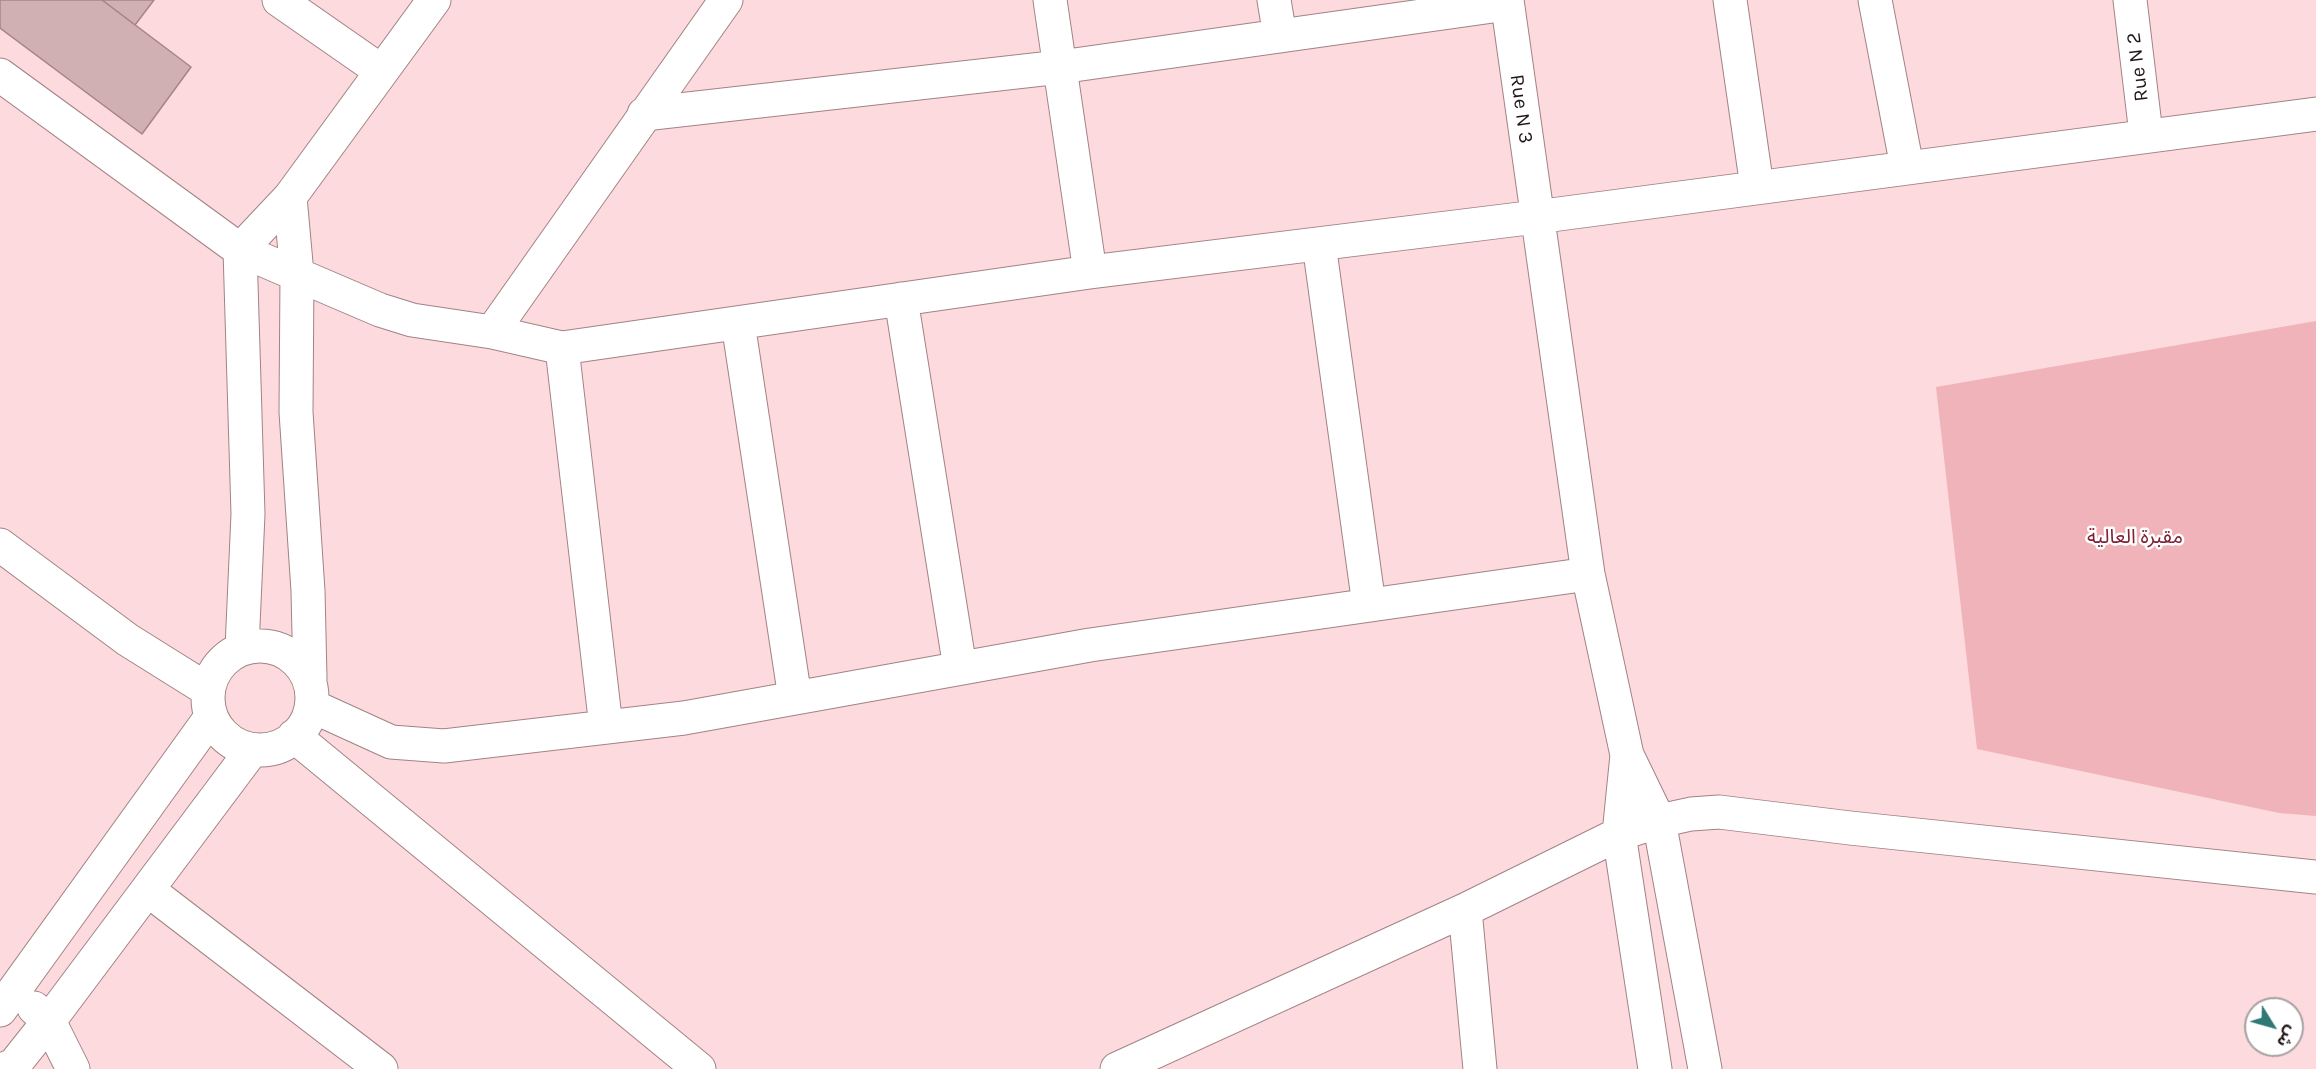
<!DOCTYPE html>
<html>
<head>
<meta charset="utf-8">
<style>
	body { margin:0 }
	#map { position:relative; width:2316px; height:1069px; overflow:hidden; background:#fddadd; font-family:Karla,"Noto Sans Arabic",sans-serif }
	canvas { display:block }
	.north { position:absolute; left:2244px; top:997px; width:60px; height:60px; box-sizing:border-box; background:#fff; border:2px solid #a7a2a2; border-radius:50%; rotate:127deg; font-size:16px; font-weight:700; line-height:24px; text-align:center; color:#221617 }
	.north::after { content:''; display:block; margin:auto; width:21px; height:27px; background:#2f7876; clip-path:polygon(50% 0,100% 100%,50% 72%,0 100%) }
</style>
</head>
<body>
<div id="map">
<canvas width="2316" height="1069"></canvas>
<div class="north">ش</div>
</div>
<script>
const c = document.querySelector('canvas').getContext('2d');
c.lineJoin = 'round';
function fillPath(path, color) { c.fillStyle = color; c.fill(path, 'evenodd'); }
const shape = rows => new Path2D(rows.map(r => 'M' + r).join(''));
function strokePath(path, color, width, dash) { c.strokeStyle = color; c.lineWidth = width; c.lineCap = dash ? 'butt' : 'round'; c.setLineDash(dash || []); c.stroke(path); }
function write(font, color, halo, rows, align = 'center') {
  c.font = font + ' Karla,"Noto Sans Arabic",sans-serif'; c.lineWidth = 5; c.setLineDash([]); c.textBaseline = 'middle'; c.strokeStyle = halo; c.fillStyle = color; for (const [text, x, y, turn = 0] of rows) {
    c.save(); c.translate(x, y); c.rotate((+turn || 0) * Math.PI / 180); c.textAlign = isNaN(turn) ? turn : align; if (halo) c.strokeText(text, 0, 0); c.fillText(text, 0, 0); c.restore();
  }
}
fillPath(shape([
	[2316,321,2316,816,2279,813,1977,749,1936,387]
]), '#efb3b9');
const building = shape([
	[0,0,102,0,191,67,142,134,0,28,0,0],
	[102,0,154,0,135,25,102,0]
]);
fillPath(building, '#d1b0b3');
strokePath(building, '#a58588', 1.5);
const minor = shape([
	[279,0,381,71],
	[1050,0,1090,272],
	[1274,0,1280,36],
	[1507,0,1588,574,1627,755,1659,821,1705,1069],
	[1730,0,1757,187],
	[1875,0,1907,167],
	[2130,0,2146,134],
	[0,75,240,250,380,310,412,320,492,332,562,348,1090,272,1536,217,2316,114],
	[644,114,1060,67,1507,4],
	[290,197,297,274,296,412,308,591,310,678],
	[1319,244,1369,605],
	[901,299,960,668],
	[738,323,795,698],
	[492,332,726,0],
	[562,348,606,727],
	[0,545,128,640,208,690],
	'208 698a52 52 0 1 1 104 0a52 52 0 1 1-104 0Z',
	[242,648,248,514,240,250,290,197,434,0],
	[312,706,391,742,444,746,684,718,1090,645,1588,574],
	[294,736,699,1069],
	[1627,755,1619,834,1655,1069],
	[148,890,381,1069],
	[1465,910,1480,1069],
	[34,1008,49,1021,73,1069],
	[0,1010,211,717],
	[4,1069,14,1065,49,1021,252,750],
	[1117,1069,1465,910,1619,834,1659,821,1691,814,1719,812,1850,828,2316,877]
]);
strokePath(minor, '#a28385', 35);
strokePath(minor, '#fff', 33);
write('20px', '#221617', '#fff', [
	["Rue N 2",2138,67,-97],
	["Rue N 3",1521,109,82]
]);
write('20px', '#7f2035', '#fff', [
	["مقبرة العالية",2135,537]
]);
</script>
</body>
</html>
